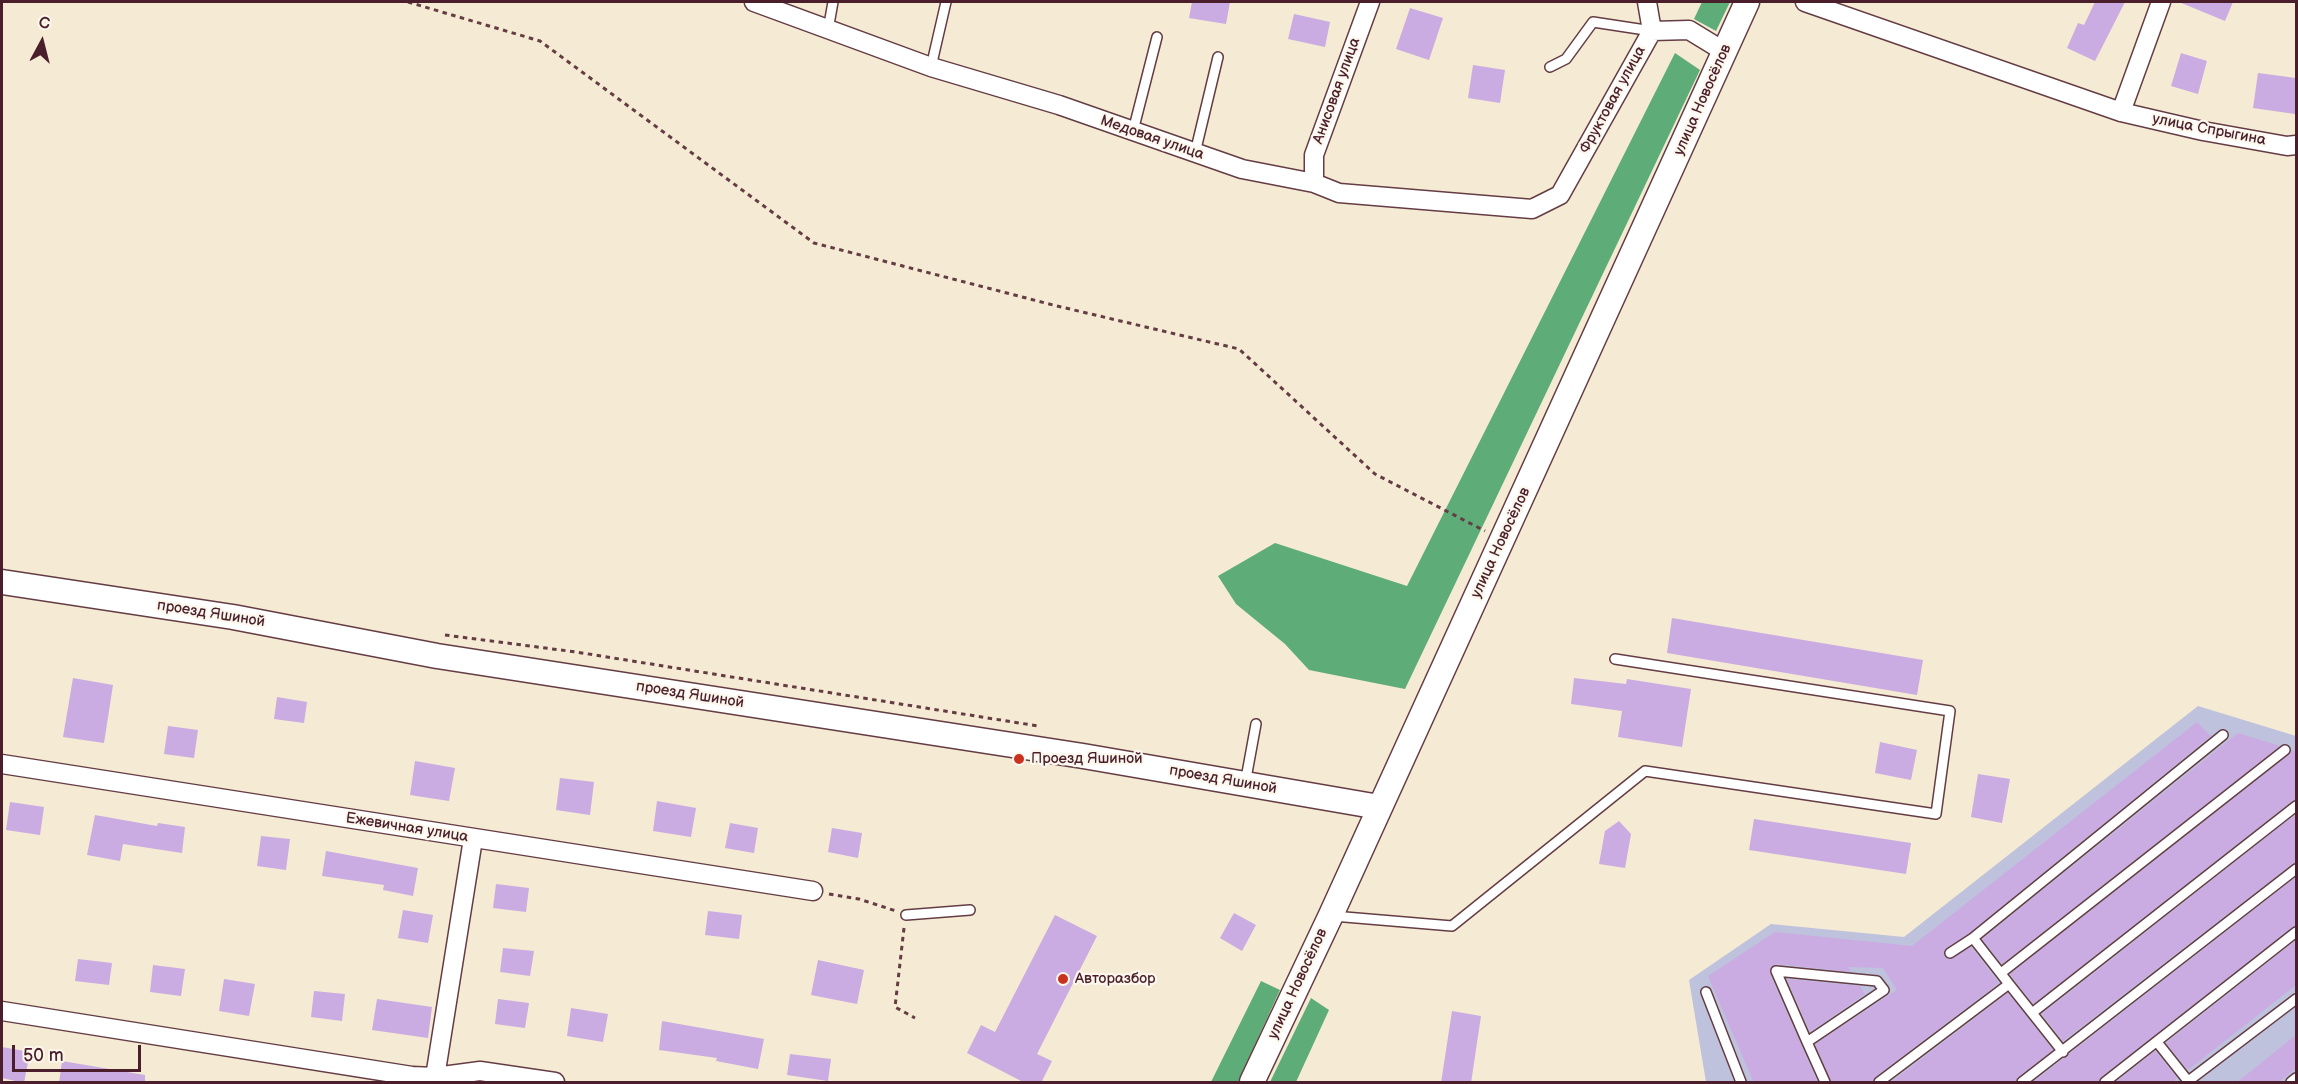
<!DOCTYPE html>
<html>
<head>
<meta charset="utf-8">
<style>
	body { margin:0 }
	#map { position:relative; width:2298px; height:1084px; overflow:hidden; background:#f5ead3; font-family:"Balsamiq Sans",sans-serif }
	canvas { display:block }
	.frame { position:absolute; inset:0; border:3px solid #4a1f2b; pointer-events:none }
	.north { position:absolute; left:12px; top:12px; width:60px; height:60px; -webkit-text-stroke:4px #fbf7ec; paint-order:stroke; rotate:7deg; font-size:16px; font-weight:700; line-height:24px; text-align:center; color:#4a1f2b }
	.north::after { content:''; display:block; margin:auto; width:21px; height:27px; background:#4a1f2b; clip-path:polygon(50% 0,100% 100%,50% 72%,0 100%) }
	.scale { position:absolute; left:12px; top:1045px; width:129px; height:27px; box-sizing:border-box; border:3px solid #4a1f2b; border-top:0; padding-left:8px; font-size:18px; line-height:21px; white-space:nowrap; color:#4a1f2b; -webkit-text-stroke:4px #fbf7ec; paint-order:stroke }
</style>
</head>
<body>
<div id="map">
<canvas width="2298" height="1084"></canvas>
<div class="frame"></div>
<div class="north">С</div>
<div class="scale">50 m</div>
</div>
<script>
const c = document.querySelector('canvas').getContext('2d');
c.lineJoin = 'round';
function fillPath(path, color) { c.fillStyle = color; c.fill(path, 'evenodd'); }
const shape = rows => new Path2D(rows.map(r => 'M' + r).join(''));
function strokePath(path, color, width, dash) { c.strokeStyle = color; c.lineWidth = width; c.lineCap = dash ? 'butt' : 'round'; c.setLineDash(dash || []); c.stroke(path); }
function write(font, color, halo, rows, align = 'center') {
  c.font = font + ' "Balsamiq Sans",sans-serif'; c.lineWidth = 4.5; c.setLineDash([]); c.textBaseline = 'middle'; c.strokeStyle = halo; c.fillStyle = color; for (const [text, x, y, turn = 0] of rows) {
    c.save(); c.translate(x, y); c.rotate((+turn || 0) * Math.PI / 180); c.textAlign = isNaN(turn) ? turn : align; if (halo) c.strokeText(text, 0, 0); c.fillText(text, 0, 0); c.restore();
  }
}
fillPath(shape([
	[2198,706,2296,736,2296,1082,1706,1082,1689,980,1771,924,1904,937]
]), '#bfc2dd');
fillPath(shape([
	[1702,2,1730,2,1716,31,1694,19],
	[1675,53,1700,70,1405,689,1309,670,1285,644,1236,604,1218,576,1275,543,1407,586],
	[1261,981,1280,990,1238,1082,1211,1082],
	[1311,998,1329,1010,1296,1082,1270,1082]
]), '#5eac78');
fillPath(shape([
	[1192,2,1230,2,1226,24,1189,18],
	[2095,2,2125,2,2095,61,2067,48,2078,23,2084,25],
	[2179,2,2233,2,2225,21],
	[1410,8,1443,18,1429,60,1396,49],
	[1294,14,1330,22,1325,47,1288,39],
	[2181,53,2207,61,2198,94,2171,86],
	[1473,65,1505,70,1500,103,1468,98],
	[2258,73,2296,78,2295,114,2253,108],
	[1672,618,1923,660,1917,695,1667,653],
	[73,678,113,685,104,743,63,737],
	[1574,678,1626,684,1627,679,1691,689,1682,747,1618,737,1622,711,1571,704],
	[277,697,307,702,304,723,274,719],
	[2197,722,2211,736,1969,933,1946,948,1944,956,1950,960,1971,947,1999,983,1875,1077,1872,1083,1832,1083,1815,1044,1897,990,1883,968,1848,967,1851,972,1777,964,1771,967,1770,974,1818,1083,1754,1083,1708,976,1775,932,1912,946],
	[168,726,198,730,194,758,164,754],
	[2238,733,2280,746,2002,964,1982,939],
	[1880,742,1917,750,1911,780,1875,773],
	[2292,750,2296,752,2296,799,2292,801,2033,1004,2010,974,2289,755],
	[415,761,455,768,449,801,410,795],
	[1978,774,2010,779,2002,823,1971,817],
	[560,778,594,782,590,815,556,810],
	[657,801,696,808,691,837,653,831],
	[10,802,44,807,40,835,6,830],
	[2296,814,2296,862,2292,864,2063,1041,2042,1014],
	[95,815,157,826,158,823,185,827,182,853,123,844,120,861,87,855],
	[1754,819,1911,843,1906,874,1749,850],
	[1619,821,1631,834,1625,868,1599,864,1605,831],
	[730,823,758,828,754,853,725,848],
	[832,828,862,833,858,858,828,852],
	[261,836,290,839,286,870,257,866],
	[326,851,418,868,413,896,383,890,384,885,322,876],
	[2296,877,2296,925,2292,927,2101,1077,2098,1083,2032,1083],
	[496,884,529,888,526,912,493,908],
	[403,910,433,915,428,943,398,938],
	[708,911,742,915,739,939,705,935],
	[1234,913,1256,925,1242,951,1220,938],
	[1055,915,1097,936,1037,1054,1052,1061,1041,1083,1025,1083,967,1053,981,1025,995,1032],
	[2296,940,2296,985,2188,1070,2166,1043],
	[503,948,534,951,530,976,500,972],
	[78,959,112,963,109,985,75,981],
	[818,960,864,970,857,1004,811,995],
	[153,965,185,969,181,996,150,992],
	[224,979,255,984,249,1016,219,1011],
	[1787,979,1860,986,1865,994,1810,1032],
	[314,991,345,994,342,1021,311,1017],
	[2008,993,2053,1050,2018,1077,2015,1083,1890,1083],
	[377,999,432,1007,428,1038,372,1030],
	[498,999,529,1003,525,1028,495,1024],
	[571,1008,608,1014,603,1042,567,1036],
	[1452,1011,1481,1016,1471,1083,1441,1083],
	[662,1021,764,1039,758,1069,716,1061,717,1058,659,1050],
	[2296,1035,2296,1068,2278,1083,2236,1083],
	[2,1047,30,1052,24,1083,2,1078],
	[2155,1051,2177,1078,2172,1083,2115,1083],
	[790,1054,831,1059,828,1081,787,1075],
	[62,1061,145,1075,145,1083,59,1083]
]), '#caace2');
const service = shape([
	[828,30,833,2],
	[931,67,946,2],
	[1550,67,1566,59,1593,22,1652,31],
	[1133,131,1157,37],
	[1195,153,1218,57],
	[1245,784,1256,724],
	[906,915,970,910],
	[1333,916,1452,926,1645,771,1936,814,1950,711,1615,659],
	[1950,953,1973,938],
	[2001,973,2285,750],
	[2009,984,1973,938,2223,735],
	[1706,992,1741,1082],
	[2032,1013,2296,806],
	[1807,1042,1884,990,1877,981,1776,971,1807,1042,1825,1082],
	[2157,1042,2188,1081],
	[1879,1082,2009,984,2063,1052],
	[2022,1082,2296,869],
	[2105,1082,2296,932],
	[2187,1082,2296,999],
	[2291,1082,2296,1078]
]);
const minor = shape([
	[754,2,931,67,1059,105,1242,169,1314,183,1339,193,1532,209,1560,195,1652,31,1647,2],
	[1805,2,2121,112,2203,131,2287,146,2296,145],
	[1652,31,1689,30,1725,52],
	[2121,112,2161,2],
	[1314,183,1314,155,1370,2],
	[2,764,813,891],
	[2,1011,412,1076,435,1077,480,1071,555,1082],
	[435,1077,473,839]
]);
const tertiary = shape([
	[2,582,233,617,437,656,1083,756,1379,807],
	[1252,1082,1331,915,1747,2]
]);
strokePath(service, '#643d44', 12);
strokePath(minor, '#643d44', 21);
strokePath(tertiary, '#643d44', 27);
strokePath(shape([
	[408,2,540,41,814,243,1057,306,1239,349,1375,474,1485,531],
	[445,635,576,652,1038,726],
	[829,894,859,899,896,911],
	[904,928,895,1007,915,1018]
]), '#643d44', 3, [4.5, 4.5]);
strokePath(service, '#fff', 9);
strokePath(minor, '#fff', 18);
strokePath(tertiary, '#fff', 24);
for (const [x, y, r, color] of [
	[1019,759,6,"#c8321e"],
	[1063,979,6,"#c8321e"]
]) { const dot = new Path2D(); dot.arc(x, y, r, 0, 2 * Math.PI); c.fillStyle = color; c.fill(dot); strokePath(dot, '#fbf7ec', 2); }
write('15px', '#4a1f2b', '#fbf7ec', [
	["Анисовая улица",1337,91,-70],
	["Фруктовая улица",1613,100,-61],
	["улица Новосёлов",1703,100,-66],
	["улица Спрыгина",2209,130,11],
	["Медовая улица",1152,138,19],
	["улица Новосёлов",1501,543,-65],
	["проезд Яшиной",211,614,9],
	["проезд Яшиной",690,695,9],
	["проезд Яшиной",1223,780,10],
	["Ежевичная улица",407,828,9],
	["улица Новосёлов",1298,984,-65]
]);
write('15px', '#4a1f2b', '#fbf7ec', [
	["Проезд Яшиной",1031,759],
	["Авторазбор",1075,979]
], 'left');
</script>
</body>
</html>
